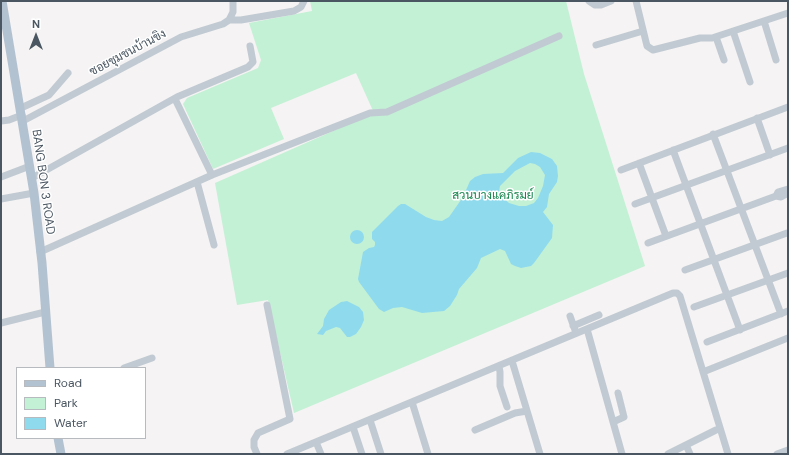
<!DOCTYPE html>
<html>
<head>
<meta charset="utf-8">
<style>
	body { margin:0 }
	#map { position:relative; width:789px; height:455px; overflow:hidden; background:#f5f3f3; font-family:"DM Sans",sans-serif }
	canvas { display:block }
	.frame { position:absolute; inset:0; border:2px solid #4a5661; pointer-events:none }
	.legend { position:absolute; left:16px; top:367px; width:130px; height:72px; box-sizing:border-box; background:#fff; border:1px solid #b7bbc0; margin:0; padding:5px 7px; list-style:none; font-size:12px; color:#4a5661 }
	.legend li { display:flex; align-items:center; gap:8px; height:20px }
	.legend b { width:20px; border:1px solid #b7bbc0 }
	.north { position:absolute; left:16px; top:16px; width:40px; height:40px; -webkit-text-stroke:3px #fff; paint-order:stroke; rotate:0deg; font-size:11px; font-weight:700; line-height:16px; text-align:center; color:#4a5661 }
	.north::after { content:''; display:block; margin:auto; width:14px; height:18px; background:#4a5661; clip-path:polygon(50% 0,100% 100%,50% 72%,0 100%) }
</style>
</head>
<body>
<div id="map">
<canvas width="789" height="455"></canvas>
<div class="frame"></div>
<ul class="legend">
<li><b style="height:5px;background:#b3c2d1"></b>Road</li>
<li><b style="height:11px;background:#c3f1d5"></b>Park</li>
<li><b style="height:11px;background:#90daee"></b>Water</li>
</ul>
<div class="north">N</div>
</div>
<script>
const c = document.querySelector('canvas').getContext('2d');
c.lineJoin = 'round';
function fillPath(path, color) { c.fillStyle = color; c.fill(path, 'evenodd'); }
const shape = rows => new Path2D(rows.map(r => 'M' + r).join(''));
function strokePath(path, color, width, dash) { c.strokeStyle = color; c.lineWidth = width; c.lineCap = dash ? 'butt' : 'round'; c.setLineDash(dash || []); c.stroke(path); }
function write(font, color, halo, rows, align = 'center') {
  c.font = font + ' "DM Sans",Sarabun,sans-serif'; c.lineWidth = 3; c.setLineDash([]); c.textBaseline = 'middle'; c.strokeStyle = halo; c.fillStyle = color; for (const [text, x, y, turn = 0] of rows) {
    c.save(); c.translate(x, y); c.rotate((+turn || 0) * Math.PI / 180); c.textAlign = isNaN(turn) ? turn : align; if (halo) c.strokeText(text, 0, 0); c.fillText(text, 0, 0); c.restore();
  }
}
fillPath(shape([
	[310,1,566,1,584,74,645,266,294,413,268,300,237,305,215,183,374,113,356,73,271,108,284,139,213,169,183,104,187,98,258,68,261,60,249,23,312,11]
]), '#c3f1d5');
fillPath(shape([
	[531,152,540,153,552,159,557,166,558,176,557,182,549,194,547,207,543,212,553,225,552,238,534,263,531,266,521,268,515,266,511,264,505,251,500,249,481,258,477,268,459,289,457,295,450,306,444,311,422,313,402,307,393,308,384,312,379,309,359,282,358,279,363,252,369,248,374,247,375,245,375,242,372,239,372,232,398,206,401,204,405,204,426,217,434,220,442,221,449,217,463,197,470,181,475,177,483,174,503,173,518,158],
	[530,163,535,164,540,167,545,175,543,186,538,198,534,203,526,206,519,206,509,203,501,196,499,192,500,186,515,171],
	'350 237a7 7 0 1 1 14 0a7 7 0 1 1-14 0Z',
	[347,301,359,307,363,312,364,320,361,327,356,334,350,337,347,337,340,328,336,327,326,331,323,335,317,334,323,326,324,319,329,310,341,302]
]), '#90daee');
strokePath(shape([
	[589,1,595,5,601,5,611,1],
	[636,1,647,46,653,50,700,38,712,38,788,13],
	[229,20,241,20,294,11,301,7,304,1],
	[764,21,776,60],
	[733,31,750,82],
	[716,37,724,60],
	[596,45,643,31],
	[175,99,212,175],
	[21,108,49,95,68,73],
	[757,118,770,155],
	[1,121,9,120,22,115],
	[23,121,181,37,223,24,229,20,233,12,233,1],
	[713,134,781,314],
	[673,150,740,330],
	[639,163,666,236],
	[621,170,788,107],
	[1,177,30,166],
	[32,178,177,97,248,67,253,62,250,46],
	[197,182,214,245],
	[776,196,781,197,788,193],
	[1,199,34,193],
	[635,204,788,148],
	[648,243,776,196,778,192,788,189],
	[40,252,212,175,370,113,387,112,559,36],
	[685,270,787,233],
	[694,307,788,273],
	[570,316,575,330],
	[1,323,45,312],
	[573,326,599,315],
	[587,329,622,454],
	[707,342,788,311],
	[512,361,540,454],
	[499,366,500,372,500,386,507,407],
	[124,368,152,358],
	[703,372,788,338],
	[412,402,428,454],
	[370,420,381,454],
	[613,422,624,417,618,393],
	[353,427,362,454],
	[475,430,515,413,527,411],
	[316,442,321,454],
	[686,445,716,430],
	[257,454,254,447,254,440,258,433,290,419,267,305],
	[287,454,673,293,677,293,680,296,728,454],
	[668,454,686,445,690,454],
	[777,454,788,450]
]), '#c1cad2', 7);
strokePath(shape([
	[2,1,34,193,42,263,50,368],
	[58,438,61,454]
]), '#b3c2d1', 9);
write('12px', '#4a5661', '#fff', [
	["ซอยชุมชนบ้านขิง",128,53,-28],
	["BANG BON 3 ROAD",43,182,82]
]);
write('12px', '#17864f', '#fff', [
	["สวนบางแคภิรมย์",493,196]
]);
</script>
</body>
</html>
